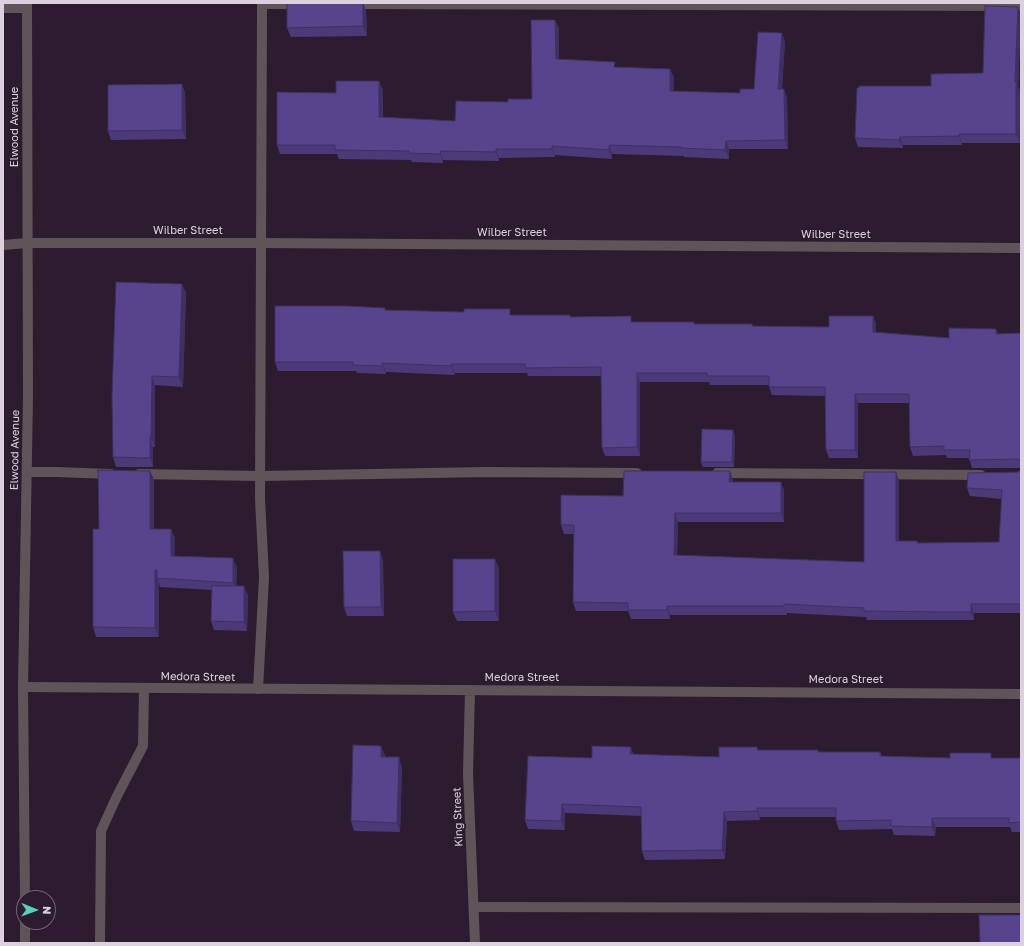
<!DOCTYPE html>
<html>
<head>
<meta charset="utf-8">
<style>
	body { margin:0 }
	#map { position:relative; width:1024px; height:946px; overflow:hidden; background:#2d1c30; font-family:"Golos Text",sans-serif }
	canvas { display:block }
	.frame { position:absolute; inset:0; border:4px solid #dcd0de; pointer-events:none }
	.north { position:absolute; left:16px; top:890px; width:40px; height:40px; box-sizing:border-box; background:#2d1c30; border:1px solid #736476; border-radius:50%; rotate:91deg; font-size:11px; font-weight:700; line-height:16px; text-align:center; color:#dcd0de }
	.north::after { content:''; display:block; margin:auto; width:14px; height:18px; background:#59cebe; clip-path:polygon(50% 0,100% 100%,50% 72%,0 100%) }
</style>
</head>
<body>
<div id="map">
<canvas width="1024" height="946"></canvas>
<div class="frame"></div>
<div class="north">N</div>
</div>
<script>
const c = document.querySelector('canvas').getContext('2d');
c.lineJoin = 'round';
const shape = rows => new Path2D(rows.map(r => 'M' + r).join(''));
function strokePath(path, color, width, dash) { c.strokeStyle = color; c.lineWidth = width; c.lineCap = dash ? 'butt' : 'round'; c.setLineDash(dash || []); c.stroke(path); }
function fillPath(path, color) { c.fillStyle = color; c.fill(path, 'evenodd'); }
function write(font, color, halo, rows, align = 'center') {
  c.font = font + ' "Golos Text",sans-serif'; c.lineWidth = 4; c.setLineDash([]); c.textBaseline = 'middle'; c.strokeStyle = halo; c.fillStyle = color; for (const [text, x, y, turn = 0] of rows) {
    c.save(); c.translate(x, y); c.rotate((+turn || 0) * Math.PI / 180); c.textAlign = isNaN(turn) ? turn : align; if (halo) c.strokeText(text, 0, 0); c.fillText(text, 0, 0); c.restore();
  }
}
strokePath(shape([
	[262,4,301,4],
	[351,4,1021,6],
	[3,8,27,8],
	[27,472,56,472,111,474],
	[717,473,981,475],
	[139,474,260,476,486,472,637,473],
	[258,689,264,577,260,499,262,3],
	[474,907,1021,908],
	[100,943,101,831,117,796,143,746,144,688]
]), '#615459', 10);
strokePath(shape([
	[23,687,1021,694],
	[470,690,468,774,475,943]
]), '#615459', 10);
strokePath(shape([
	[3,245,27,243,260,243,1021,248],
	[25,898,23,687,28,396,27,3],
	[25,922,25,943]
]), '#615459', 10);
fillPath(shape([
	[287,3,363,3,366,11,367,36,291,37,287,28],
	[1021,16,1018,87,1020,90,1020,143,962,143,962,145,903,145,903,148,858,147,855,138,931,86,983,73],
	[555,20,559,29,559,59,616,67,670,69,674,78,673,91,740,93,754,89,785,42,782,89,787,97,788,149,729,149,729,159,684,157,684,156,612,154,612,159,555,155,555,157,499,158,499,161,443,160,443,163,412,162,411,160,339,159,337,154,280,154,277,145,336,93,379,81,383,90,383,117,455,121,508,102,532,99],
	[182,84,185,93,186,139,111,140,108,131],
	[182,284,186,293,183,387,155,385,155,447,153,447,153,467,116,467,113,457],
	[386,310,512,315,570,315,571,317,633,322,695,324,752,324,753,326,829,327,873,316,876,324,876,333,949,338,996,329,998,334,1021,333,1021,468,972,468,969,458,947,458,946,455,913,456,910,447,909,403,858,403,858,458,829,458,826,450,825,396,772,395,769,387,769,385,710,385,709,382,640,382,640,456,605,456,602,448,601,376,528,376,527,373,455,373,455,375,386,372,386,374,357,373,356,371,278,371,275,362],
	[735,435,734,467,703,467,701,462],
	[1021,470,1021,613,974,613,974,620,867,620,866,617,787,613,787,615,670,615,670,619,631,619,628,611,576,611,573,602,574,534,564,534,561,525,623,496,730,471,733,480,733,482,781,482,784,491,784,522,678,522,677,555,864,562,896,472,899,481,899,541,917,541,918,543,999,542,1002,499,970,496,967,488,1018,472],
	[150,471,154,480,154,529,171,529,175,538,174,556,237,568,236,586,248,595,247,631,214,630,211,621,212,590,160,587,159,583,159,637,96,637,93,627,99,529],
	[380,551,383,561,384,616,347,616,344,607],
	[499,568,499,621,457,621,453,612],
	[757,747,758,750,818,750,819,752,880,752,882,756,950,758,1021,758,1021,832,1012,832,1010,827,936,827,935,836,894,835,892,829,839,830,836,821,836,817,760,817,760,820,727,821,725,859,645,860,642,851,642,816,565,813,565,830,528,829,525,820,592,758,633,754,719,757],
	[385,755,385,757,402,767,400,832,354,831,351,821]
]), '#4c3a78');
fillPath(shape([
	[363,3,366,11,367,36,363,26],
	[1018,7,1021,16,1018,87,1020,90,1020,143,1016,134,1015,82],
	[555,20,559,29,559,67,556,59],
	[782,33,785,42,781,98,778,89],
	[670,69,674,78,673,100,670,91],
	[379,81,383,90,382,126,379,117],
	[182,84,185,93,186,139,182,130],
	[784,89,787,97,788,149,785,140],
	[959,134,962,143,962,145,959,136],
	[900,137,903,145,903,148,899,140],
	[726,141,729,149,729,159,725,150],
	[609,145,612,154,612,159,609,150],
	[552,146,555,155,555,157,552,149],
	[496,149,499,158,499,161,496,152],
	[440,151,443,160,443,163,440,154],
	[182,284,186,293,183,387,179,377],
	[873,316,876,324,876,341,873,332],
	[382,363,386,372,386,374,382,366],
	[451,364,455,373,455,375,451,366],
	[637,373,640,382,640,456,637,447],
	[152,376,155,385,155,447,151,437],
	[855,394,858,403,858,458,855,450],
	[733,430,735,435,734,467,732,462],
	[150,437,153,447,153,467,150,458],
	[150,471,154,480,154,538,150,529],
	[730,471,733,480,733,491,729,482],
	[896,472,899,481,899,550,896,541],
	[781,482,784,491,784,522,781,513],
	[675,513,678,522,677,564,674,555],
	[171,529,175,538,174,566,171,556],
	[380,551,383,561,384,616,381,607],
	[233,558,237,568,236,592,233,583],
	[495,559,499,568,499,621,495,611],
	[155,570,158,578,157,578,159,583,159,637,155,628],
	[244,586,248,595,247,631,244,622],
	[971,604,974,613,974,620,971,612],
	[667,606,670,615,670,619,667,610],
	[381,746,385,755,384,766,381,757],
	[631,747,634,756,630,754],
	[399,757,402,767,400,832,397,823],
	[562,804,565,813,565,830,561,821],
	[757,808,760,817,760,820,757,811],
	[724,812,727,821,725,859,722,850],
	[932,818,936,827,935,836,932,827]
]), '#3e3062');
const building = shape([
	[287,3,363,3,363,26,287,28,287,3],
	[985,6,1018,7,1015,82,1016,82,1016,134,959,134,959,136,900,137,899,140,855,138,857,88,859,88,859,86,931,86,931,74,983,73,985,6],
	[531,20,555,20,556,59,615,62,614,67,670,69,670,91,740,93,740,89,754,89,758,32,782,33,778,89,784,89,785,140,726,141,725,150,681,148,681,147,609,145,609,150,552,146,552,149,496,149,496,152,440,151,440,154,409,153,409,151,335,150,335,145,277,145,277,92,336,93,336,81,379,81,379,117,455,121,456,101,508,102,508,99,532,99,531,20],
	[182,84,182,130,108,131,108,85,182,84],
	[116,282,182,284,179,377,152,376,151,437,150,437,150,458,113,457,112,395,116,282],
	[275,306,348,306,385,308,385,310,464,312,464,309,510,309,510,315,570,315,570,317,631,316,631,322,694,322,694,324,752,324,752,326,829,327,829,316,873,316,873,332,949,338,949,328,996,329,996,334,1021,333,1021,461,1018,459,969,460,970,450,944,450,944,446,910,447,909,394,855,394,855,450,826,450,825,387,769,387,769,376,707,376,707,373,637,373,637,447,602,448,601,367,525,368,525,364,451,364,451,366,382,363,382,366,353,365,353,362,275,362,275,306],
	[702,429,733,430,732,462,701,462,702,429],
	[98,470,150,471,150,529,171,529,171,556,233,558,233,583,157,578,157,570,155,570,155,628,93,627,93,529,99,529,98,470],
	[1021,470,1021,604,971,604,971,612,945,612,864,611,864,608,784,604,784,606,667,606,667,610,628,610,628,603,573,602,574,525,561,525,561,495,623,496,624,471,730,471,729,482,781,482,781,513,675,513,674,555,864,562,864,472,896,472,896,541,917,541,917,543,999,542,1002,490,967,488,968,473,1018,472,1021,470],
	[343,551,380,551,381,607,344,607,343,551],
	[453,559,495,559,495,611,453,612,453,559],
	[212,586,244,586,244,622,211,621,212,586],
	[353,745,381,746,381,757,399,757,397,823,351,821,353,745],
	[592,746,631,747,630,754,719,757,719,747,757,747,757,750,818,750,818,752,880,752,880,756,950,758,950,753,991,753,991,758,1021,758,1021,822,1009,823,1009,818,932,818,932,827,891,826,891,820,836,821,836,808,757,808,757,811,724,812,722,850,642,851,641,807,562,804,561,821,525,820,528,756,592,758,592,746],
	[979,915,1021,915,1021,943,980,943,979,915]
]);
fillPath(building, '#58448c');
strokePath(building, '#3e3062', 1);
write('11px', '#dcd0de', '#2d1c30', [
	["Elwood Avenue",15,127,-90],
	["Wilber Street",188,231],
	["Wilber Street",512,233],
	["Wilber Street",836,235],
	["Elwood Avenue",15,450,-89],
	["Medora Street",198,677,1],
	["Medora Street",522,678],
	["Medora Street",846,680],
	["King Street",458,817,-92]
]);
</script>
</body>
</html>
